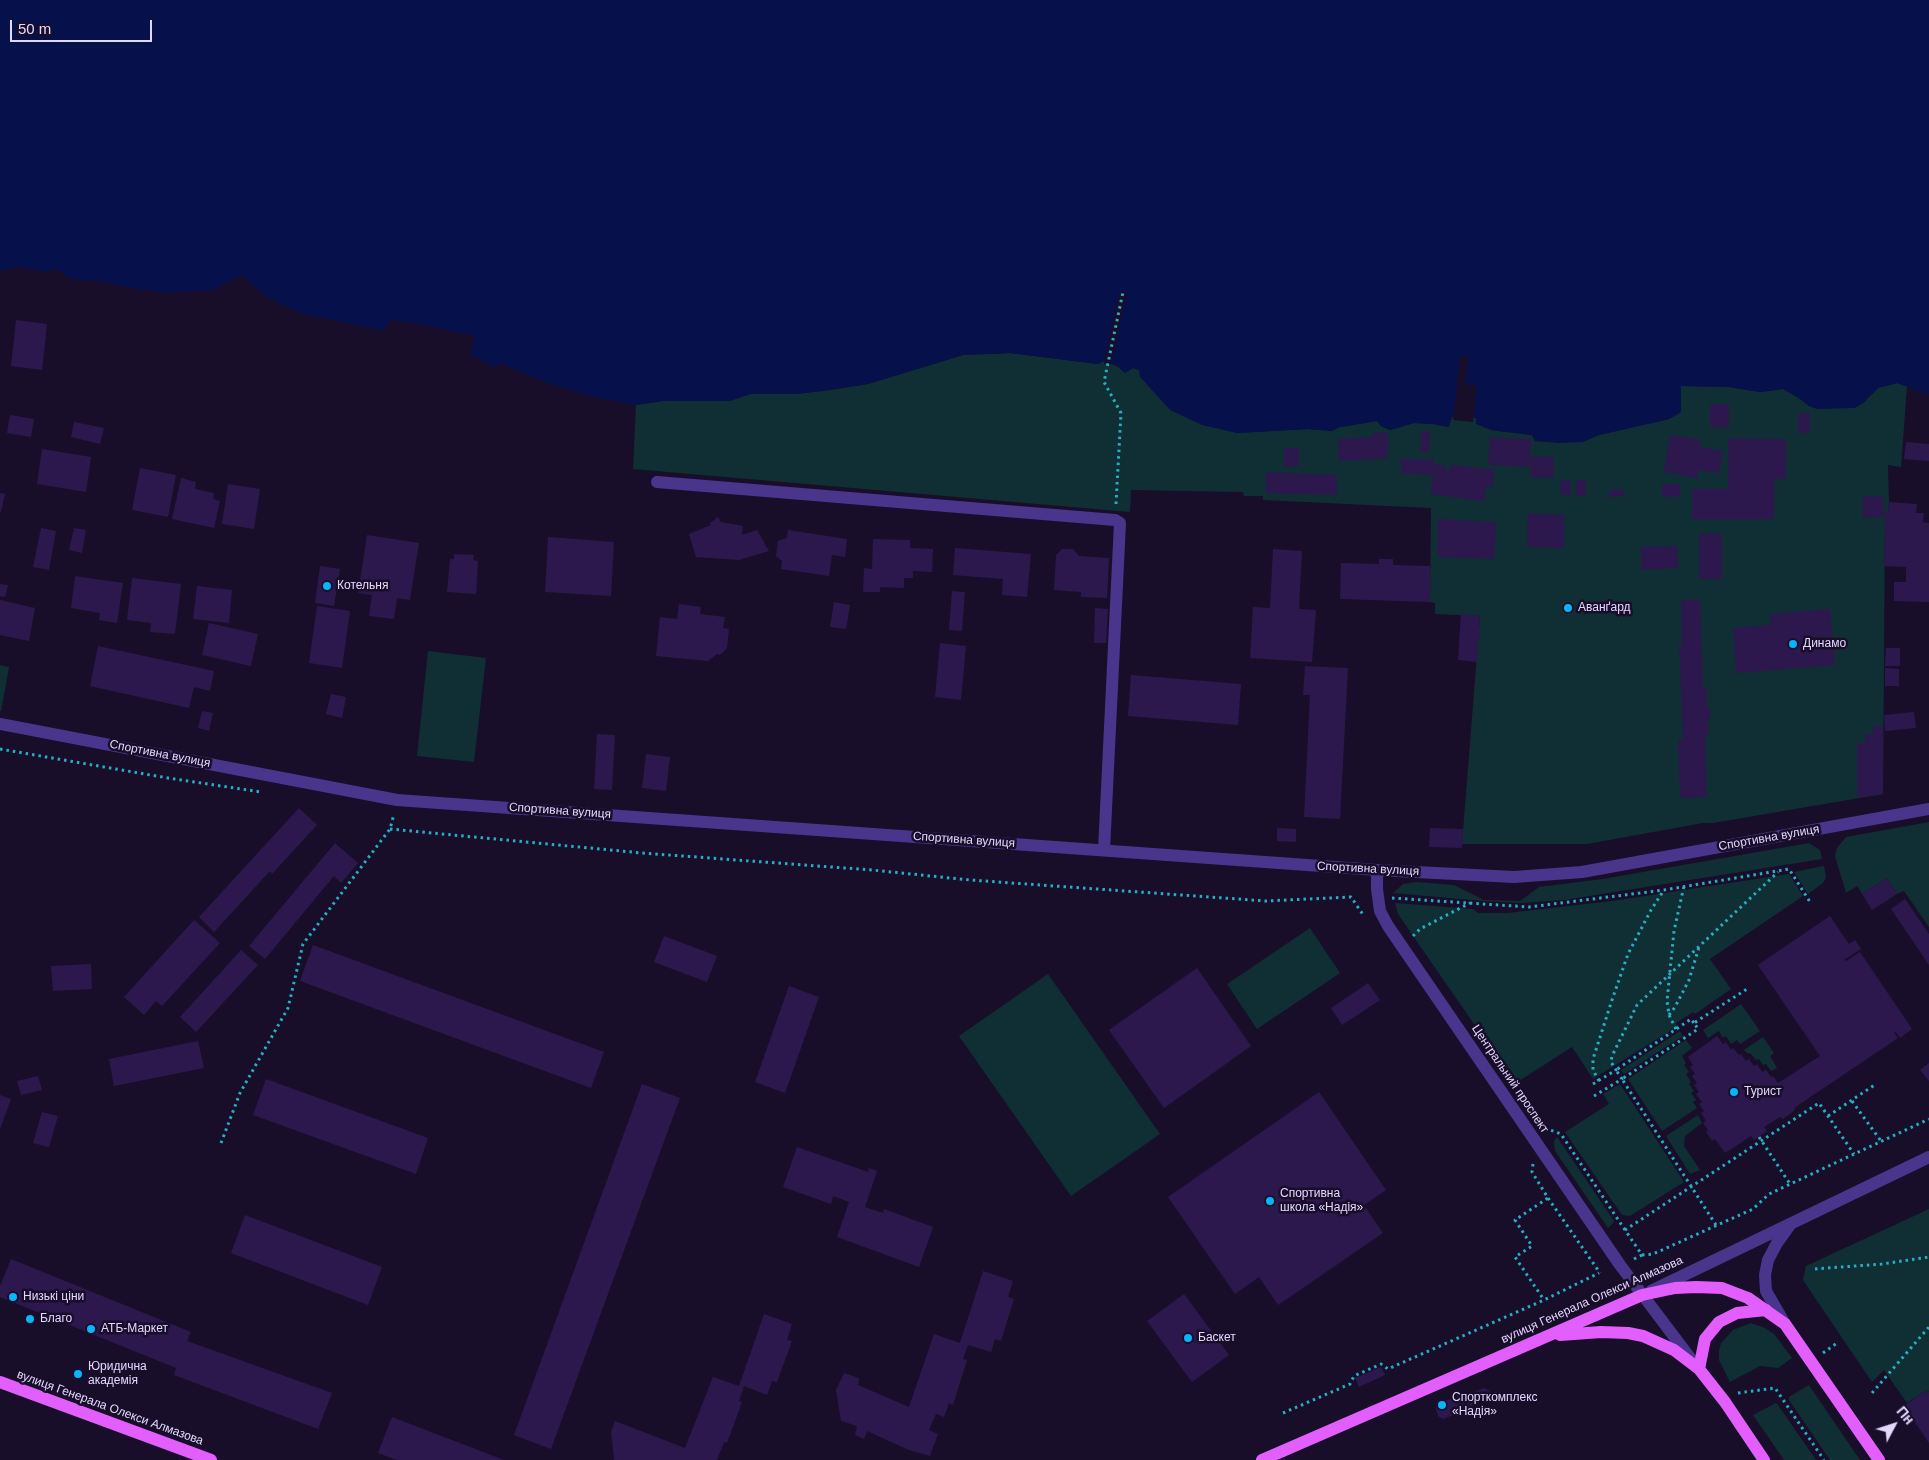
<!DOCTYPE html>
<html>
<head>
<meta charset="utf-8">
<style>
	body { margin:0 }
	#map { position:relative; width:1929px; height:1460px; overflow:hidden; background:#180e2a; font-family:Arial,sans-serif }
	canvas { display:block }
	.north { position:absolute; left:1869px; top:1400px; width:50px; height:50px; -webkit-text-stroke:4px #180e2a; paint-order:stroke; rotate:50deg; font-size:14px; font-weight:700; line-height:20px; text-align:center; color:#e3d7ff }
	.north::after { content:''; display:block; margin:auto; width:18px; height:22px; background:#e3d7ff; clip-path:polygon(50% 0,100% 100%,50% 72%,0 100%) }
	.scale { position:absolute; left:10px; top:20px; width:142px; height:22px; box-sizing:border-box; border:2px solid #e3d7ff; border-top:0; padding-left:6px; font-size:15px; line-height:18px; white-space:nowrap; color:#e3d7ff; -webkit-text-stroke:4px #180e2a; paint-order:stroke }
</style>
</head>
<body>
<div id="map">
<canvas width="1929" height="1460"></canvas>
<div class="north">Пн</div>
<div class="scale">50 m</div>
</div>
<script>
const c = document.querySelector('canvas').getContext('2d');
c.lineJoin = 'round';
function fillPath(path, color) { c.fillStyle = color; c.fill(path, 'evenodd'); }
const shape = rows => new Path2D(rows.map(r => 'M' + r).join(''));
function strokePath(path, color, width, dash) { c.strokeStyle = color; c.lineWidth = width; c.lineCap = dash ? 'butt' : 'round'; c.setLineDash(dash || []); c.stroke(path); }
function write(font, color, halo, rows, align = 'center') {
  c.font = font + ' Arial,sans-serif'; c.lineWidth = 5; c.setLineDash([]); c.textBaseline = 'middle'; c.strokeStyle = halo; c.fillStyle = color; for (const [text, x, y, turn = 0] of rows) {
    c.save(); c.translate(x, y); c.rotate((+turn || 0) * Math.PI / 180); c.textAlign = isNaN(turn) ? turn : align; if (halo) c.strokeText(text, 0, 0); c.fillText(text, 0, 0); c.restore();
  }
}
fillPath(shape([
	[1010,353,1098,364,1104,361,1117,366,1125,373,1133,368,1139,370,1237,433,1308,429,1332,431,1340,427,1377,421,1381,426,1390,430,1414,423,1433,424,1448,427,1452,417,1476,418,1491,430,1532,435,1535,441,1582,442,1599,435,1669,419,1681,412,1680,386,1729,387,1760,392,1783,389,1799,398,1809,406,1863,403,1878,388,1897,383,1907,386,1901,467,1888,465,1889,502,1888,511,1885,511,1883,794,1713,823,1703,823,1587,844,1462,844,1480,616,1435,614,1435,603,1430,602,1431,508,1263,500,1263,496,1244,496,1243,492,1131,490,1130,512,633,469,636,405,663,401,729,401,751,394,797,394,831,390,868,384,963,355],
	[428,651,486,658,474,762,417,756],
	[0,665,9,667,1,711,0,711],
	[1929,822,1929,927,1904,891,1897,894,1887,878,1862,894,1857,886,1846,893,1835,856,1837,848,1846,837],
	[1809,843,1820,850,1822,859,1564,900,1521,903,1483,901,1393,893,1403,884,1417,882,1454,885,1484,900,1520,901,1539,887,1603,879],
	[1824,866,1826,878,1823,883,1808,894,1794,872],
	[1789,874,1803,896,1710,959,1731,989,1695,1014,1693,1012,1676,1023,1678,1026,1593,1079,1572,1047,1519,1081,1514,1082,1398,914,1395,903,1473,909,1478,913,1508,913,1612,901],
	[1310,928,1340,973,1257,1029,1227,984],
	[1048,974,1160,1134,1071,1196,959,1036],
	[1741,1004,1760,1031,1740,1044,1737,1040,1731,1044,1726,1036,1723,1038,1719,1031,1708,1038,1703,1030],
	[1680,1031,1683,1036,1624,1074,1621,1070],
	[1763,1037,1774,1053,1770,1056,1777,1068,1771,1071,1766,1064,1763,1065,1759,1059,1756,1060,1750,1053,1748,1054,1744,1050],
	[1686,1040,1692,1048,1682,1056,1686,1063,1684,1065,1689,1072,1686,1074,1691,1082,1689,1084,1694,1091,1691,1093,1696,1100,1693,1102,1697,1108,1662,1131,1628,1079],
	[1620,1084,1684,1182,1630,1216,1622,1215,1565,1132,1609,1104,1603,1094],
	[1698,1115,1702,1123,1685,1136,1684,1146,1700,1170,1690,1174,1666,1136],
	[1557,1137,1614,1221,1612,1224,1608,1228,1555,1151,1554,1141],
	[1929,1209,1929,1392,1927,1390,1907,1403,1884,1370,1872,1382,1803,1280,1806,1266],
	[1751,1323,1765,1328,1774,1334,1792,1358,1778,1368,1760,1366,1730,1382,1719,1360,1719,1351,1721,1343,1733,1330],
	[1809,1385,1860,1460,1830,1460,1789,1400,1789,1397],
	[1776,1403,1778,1405,1816,1460,1784,1460,1753,1415]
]), '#102f34');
fillPath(shape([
	[0,0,1929,0,1929,395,1897,383,1878,388,1863,403,1855,408,1817,409,1809,406,1799,398,1783,389,1760,392,1729,387,1681,386,1681,412,1669,419,1599,435,1582,442,1559,443,1535,441,1532,435,1491,430,1476,424,1476,418,1452,417,1449,427,1433,424,1414,423,1390,430,1381,426,1377,421,1340,427,1332,431,1308,429,1237,433,1202,425,1170,410,1140,377,1139,370,1133,368,1125,373,1117,366,1104,361,1098,364,1010,353,963,355,868,384,797,394,751,394,729,401,663,401,636,405,598,398,547,383,516,370,502,363,493,367,471,355,475,336,414,323,391,320,384,331,300,313,267,297,253,286,244,276,237,277,214,290,167,293,138,289,100,281,71,279,56,269,43,272,19,266,0,271]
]), '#06114b');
fillPath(shape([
	[1119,292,1127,293,1111,365,1104,364],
	[1460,356,1468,357,1465,384,1477,386,1473,422,1453,420]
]), '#180e2a');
fillPath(shape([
	[16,320,47,324,42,370,11,366],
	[1710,404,1729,404,1729,428,1710,427],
	[1798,413,1810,413,1810,433,1798,433],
	[10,415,34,419,31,437,7,433],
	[74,422,104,428,100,444,71,437],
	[1421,431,1430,431,1429,452,1420,452],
	[1388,432,1388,458,1339,461,1338,439,1372,437,1372,433],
	[1670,435,1701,440,1700,447,1723,451,1719,473,1699,470,1698,478,1664,472],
	[1490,437,1531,439,1530,467,1488,465],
	[1728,438,1786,439,1786,479,1774,479,1774,519,1692,519,1692,489,1728,489],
	[1906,442,1929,444,1929,461,1904,459],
	[1284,448,1299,448,1299,466,1284,467],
	[42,449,91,457,86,492,37,484],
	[1554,456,1554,477,1531,478,1531,457],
	[1401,459,1434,459,1434,464,1446,466,1446,471,1449,471,1450,465,1494,469,1493,487,1486,486,1484,501,1430,494,1433,475,1401,473],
	[140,468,176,475,168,517,132,510],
	[1266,472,1337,475,1337,495,1266,493],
	[181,478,196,482,195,489,214,493,213,499,220,501,214,528,172,519],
	[1570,480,1571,495,1561,495,1560,481],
	[1576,480,1586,480,1586,496,1576,496],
	[228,484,260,489,254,529,222,524],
	[1662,484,1680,484,1680,496,1662,497],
	[1623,489,1624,496,1609,497,1609,490],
	[0,493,5,494,1,512,0,512],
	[1883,496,1884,517,1863,518,1862,497],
	[1889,502,1917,504,1916,513,1924,513,1923,522,1929,523,1929,602,1894,601,1894,582,1906,582,1906,567,1884,566,1885,511,1888,511],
	[1527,514,1564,514,1564,548,1527,547],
	[718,517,721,522,743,526,742,535,757,530,769,551,739,560,696,557,689,534,711,525,710,523],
	[1438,519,1496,522,1494,559,1437,557],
	[41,528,56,531,49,570,33,567],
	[74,528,86,530,82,553,69,550],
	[788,530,847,539,845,557,832,555,829,576,781,569,782,561,776,556,778,541,787,538],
	[1699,533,1722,533,1722,579,1699,579],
	[367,535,419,543,410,600,397,598,394,619,369,616,372,595,358,593],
	[548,537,614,542,611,596,545,592],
	[873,539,910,540,910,548,933,549,932,572,913,571,913,578,904,578,904,588,880,587,880,592,863,592,864,568,872,569],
	[1677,546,1678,568,1641,570,1641,547],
	[955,548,1031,554,1027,597,1002,595,1003,579,953,575],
	[1062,549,1073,549,1079,556,1109,558,1107,598,1081,597,1081,592,1054,590,1056,555],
	[1273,549,1302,551,1299,609,1316,610,1312,662,1250,658,1253,607,1270,608],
	[454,554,474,555,473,560,478,561,476,594,447,592,450,559,454,559],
	[1379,559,1393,559,1393,565,1430,566,1430,602,1340,599,1341,563,1379,564],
	[320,566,340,569,334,606,315,603],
	[75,576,123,583,117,623,99,620,100,613,71,608],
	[132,578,181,584,175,634,150,632,151,623,127,620],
	[0,584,8,585,5,597,0,596],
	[197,586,232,590,229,623,193,619],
	[952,591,965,592,962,631,949,630],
	[1700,599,1703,689,1707,689,1707,709,1710,709,1710,719,1708,719,1709,734,1705,734,1707,797,1680,798,1678,740,1683,740,1679,644,1682,645,1681,600],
	[0,600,35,608,29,641,0,635],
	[834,602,850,605,846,629,830,627],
	[679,604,701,607,700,614,725,617,723,628,729,629,727,648,720,655,717,654,708,661,656,656,660,617,677,619],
	[317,606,350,611,342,668,309,663],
	[1095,608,1108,609,1106,643,1094,643],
	[1830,609,1835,665,1736,673,1733,628,1771,625,1770,614],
	[1461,614,1480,616,1477,662,1458,660],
	[209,623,258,634,251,666,202,655],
	[940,643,966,646,961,700,935,697],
	[98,646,214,671,210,691,194,687,189,708,90,686],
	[1886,648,1900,648,1900,666,1885,666],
	[1305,666,1348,668,1340,819,1304,817,1310,695,1303,695],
	[1885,668,1899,669,1899,686,1885,686],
	[1131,675,1241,684,1238,725,1128,716],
	[331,694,346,697,342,718,326,714],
	[202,711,213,713,209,731,198,728],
	[1914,712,1916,728,1885,731,1884,715],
	[1873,726,1883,726,1883,794,1857,798,1857,743,1865,743,1865,734,1873,734],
	[597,734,615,735,612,790,594,789],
	[646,754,670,757,666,791,642,788],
	[299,808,317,825,272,874,270,871,214,932,199,917],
	[1277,828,1296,829,1296,842,1277,841],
	[1430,828,1463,829,1462,848,1429,847],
	[335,843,358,863,341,883,334,876,265,959,249,946],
	[1887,878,1897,894,1872,910,1862,894],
	[1905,899,1929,934,1929,965,1891,909],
	[1830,916,1849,944,1855,940,1861,949,1844,960,1846,961,1860,952,1912,1029,1900,1038,1896,1032,1894,1033,1898,1038,1794,1108,1795,1110,1783,1119,1780,1117,1764,1127,1767,1131,1754,1140,1751,1136,1725,1153,1715,1139,1712,1141,1706,1132,1708,1130,1703,1123,1706,1121,1701,1113,1704,1111,1699,1104,1702,1102,1696,1094,1699,1092,1694,1085,1697,1083,1692,1076,1695,1074,1690,1067,1693,1065,1688,1057,1717,1036,1723,1044,1726,1042,1731,1050,1733,1048,1739,1055,1741,1054,1746,1061,1749,1059,1754,1066,1757,1064,1762,1072,1766,1070,1771,1077,1773,1076,1778,1083,1820,1056,1758,965],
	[194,920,220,943,162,1006,156,1001,144,1015,124,997],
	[664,936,717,956,707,982,654,962],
	[313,945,604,1052,591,1088,300,981],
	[241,950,258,965,196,1032,180,1017],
	[91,964,92,989,53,991,51,966],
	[1197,968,1251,1046,1164,1108,1109,1030],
	[1368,983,1380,1000,1342,1025,1331,1008],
	[789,986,819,997,785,1093,755,1082],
	[198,1041,204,1068,114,1086,109,1059],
	[1929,1063,1929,1081,1920,1070],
	[38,1076,42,1090,21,1095,17,1081],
	[266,1079,428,1138,416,1174,253,1115],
	[642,1084,680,1098,551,1449,514,1435],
	[1319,1092,1386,1190,1364,1205,1383,1233,1278,1305,1259,1277,1235,1294,1168,1197],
	[0,1095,11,1099,0,1129],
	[42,1112,58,1116,49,1147,33,1143],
	[797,1147,868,1172,869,1168,877,1171,865,1207,883,1213,884,1209,933,1227,919,1267,837,1237,849,1202,833,1196,831,1204,783,1187],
	[245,1215,382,1267,368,1305,231,1253],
	[11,1259,191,1332,187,1341,332,1393,318,1429,174,1375,176,1368,0,1297,0,1286],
	[983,1271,1013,1281,1008,1297,1014,1299,1001,1341,995,1339,991,1352,968,1345,963,1359,967,1360,953,1405,949,1403,944,1417,936,1414,929,1430,938,1434,930,1456,909,1450,867,1431,864,1439,855,1435,857,1426,841,1421,836,1390,844,1373,859,1378,858,1385,909,1407,934,1334,960,1343],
	[1184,1294,1229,1355,1192,1382,1147,1321],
	[764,1314,792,1324,787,1340,792,1341,777,1382,772,1381,767,1395,744,1386,739,1401,742,1402,727,1443,724,1442,717,1460,614,1460,611,1432,615,1421,685,1448,713,1377,739,1386],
	[1381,1367,1385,1375,1359,1387,1355,1378],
	[1484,1388,1490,1391,1490,1395,1476,1402,1473,1407,1443,1419,1438,1416,1436,1408,1438,1404,1467,1392,1471,1393],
	[1927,1390,1929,1392,1929,1443,1904,1406],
	[392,1417,504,1460,397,1460,378,1453]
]), '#2d184d');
strokePath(shape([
	[1116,504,1121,413,1104,382,1123,292],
	[0,749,168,778,261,792],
	[390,829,642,853,872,870,970,880,1266,901,1351,897,1364,916],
	[1392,898,1529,907,1664,890,1789,869,1810,902],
	[1413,936,1420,929,1470,903],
	[1669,1015,1675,1007,1689,980,1699,947],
	[1676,1029,1669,1015,1667,1001,1674,931,1684,886],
	[1599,1081,1593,1070,1593,1059,1612,1000,1628,954,1651,910,1664,890],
	[1593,1084,1616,1070,1611,1062,1612,1056,1637,1005,1778,872],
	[1594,1096,1622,1079,1616,1070,1691,1019,1694,1023],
	[1852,1101,1881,1141],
	[1828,1116,1876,1084],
	[1545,1128,1561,1134,1625,1230],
	[1759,1137,1790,1184],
	[221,1143,240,1093,288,1008,303,944,390,829,394,814],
	[1533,1164,1532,1172,1548,1198,1515,1220,1532,1246,1515,1257,1544,1300],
	[1548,1198,1600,1273],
	[1716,1225,1622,1079,1698,1029,1694,1023,1747,989],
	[1642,1255,1653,1254,1753,1209,1769,1194,1929,1119],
	[1634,1259,1642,1255,1625,1230,1819,1103,1854,1154],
	[1815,1269,1882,1264,1929,1257],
	[1823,1353,1837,1343],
	[1738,1393,1775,1388,1824,1460],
	[1872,1393,1929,1327],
	[1283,1413,1350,1384,1354,1376,1381,1364,1388,1369,1544,1300,1599,1273]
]), '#25afc5', 3, [2.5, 4]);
strokePath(shape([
	[657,482,1115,520,1120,523,1104,850],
	[0,724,397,800,1377,870,1514,877,1582,872,1929,809],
	[1377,870,1377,889,1380,911,1388,926,1620,1265,1694,1363],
	[1651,1291,1929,1157],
	[1785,1324,1766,1291,1765,1275,1768,1260,1777,1243,1790,1225]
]), '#4a358d', 12);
strokePath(shape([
	[1560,1335,1601,1332,1628,1333,1643,1336,1674,1350,1699,1369,1725,1402,1764,1460],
	[1699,1369,1705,1339,1719,1322,1737,1313,1766,1310],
	[0,1382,211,1460],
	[1262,1460,1642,1295,1675,1288,1696,1287,1722,1288,1748,1298,1785,1324,1879,1460]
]), '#e25eff', 12);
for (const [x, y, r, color] of [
	[327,586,5,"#03b4ff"],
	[1568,608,5,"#03b4ff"],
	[1793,644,5,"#03b4ff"],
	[1734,1092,5,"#03b4ff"],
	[1270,1201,5,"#03b4ff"],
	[13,1297,5,"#03b4ff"],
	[30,1319,5,"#03b4ff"],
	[91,1329,5,"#03b4ff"],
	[1188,1338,5,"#03b4ff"],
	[78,1374,5,"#03b4ff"],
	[1442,1405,5,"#03b4ff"]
]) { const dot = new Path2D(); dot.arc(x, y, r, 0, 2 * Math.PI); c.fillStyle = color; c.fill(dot); strokePath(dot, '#180e2a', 2); }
write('12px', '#e3d7ff', '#180e2a', [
	["Котельня",337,586],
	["Аванґард",1578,608],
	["Динамо",1803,644],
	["Турист",1744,1092],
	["Спортивна",1280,1194],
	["школа «Надія»",1280,1208],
	["Низькі ціни",23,1297],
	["Благо",40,1319],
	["АТБ-Маркет",101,1329],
	["Баскет",1198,1338],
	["Юридична",88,1367],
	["академія",88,1381],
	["Спорткомплекс",1452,1398],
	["«Надія»",1452,1412]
], 'left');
write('12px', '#e3d7ff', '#180e2a', [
	["Спортивна вулиця",160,754,11],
	["Спортивна вулиця",560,811,4],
	["Спортивна вулиця",1769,838,-10],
	["Спортивна вулиця",964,840,4],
	["Спортивна вулиця",1368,869,3],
	["Центральний проспект",1510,1079,56],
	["вулиця Генерала Олекси Алмазова",1592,1300,-24],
	["вулиця Генерала Олекси Алмазова",110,1408,20]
]);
</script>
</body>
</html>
